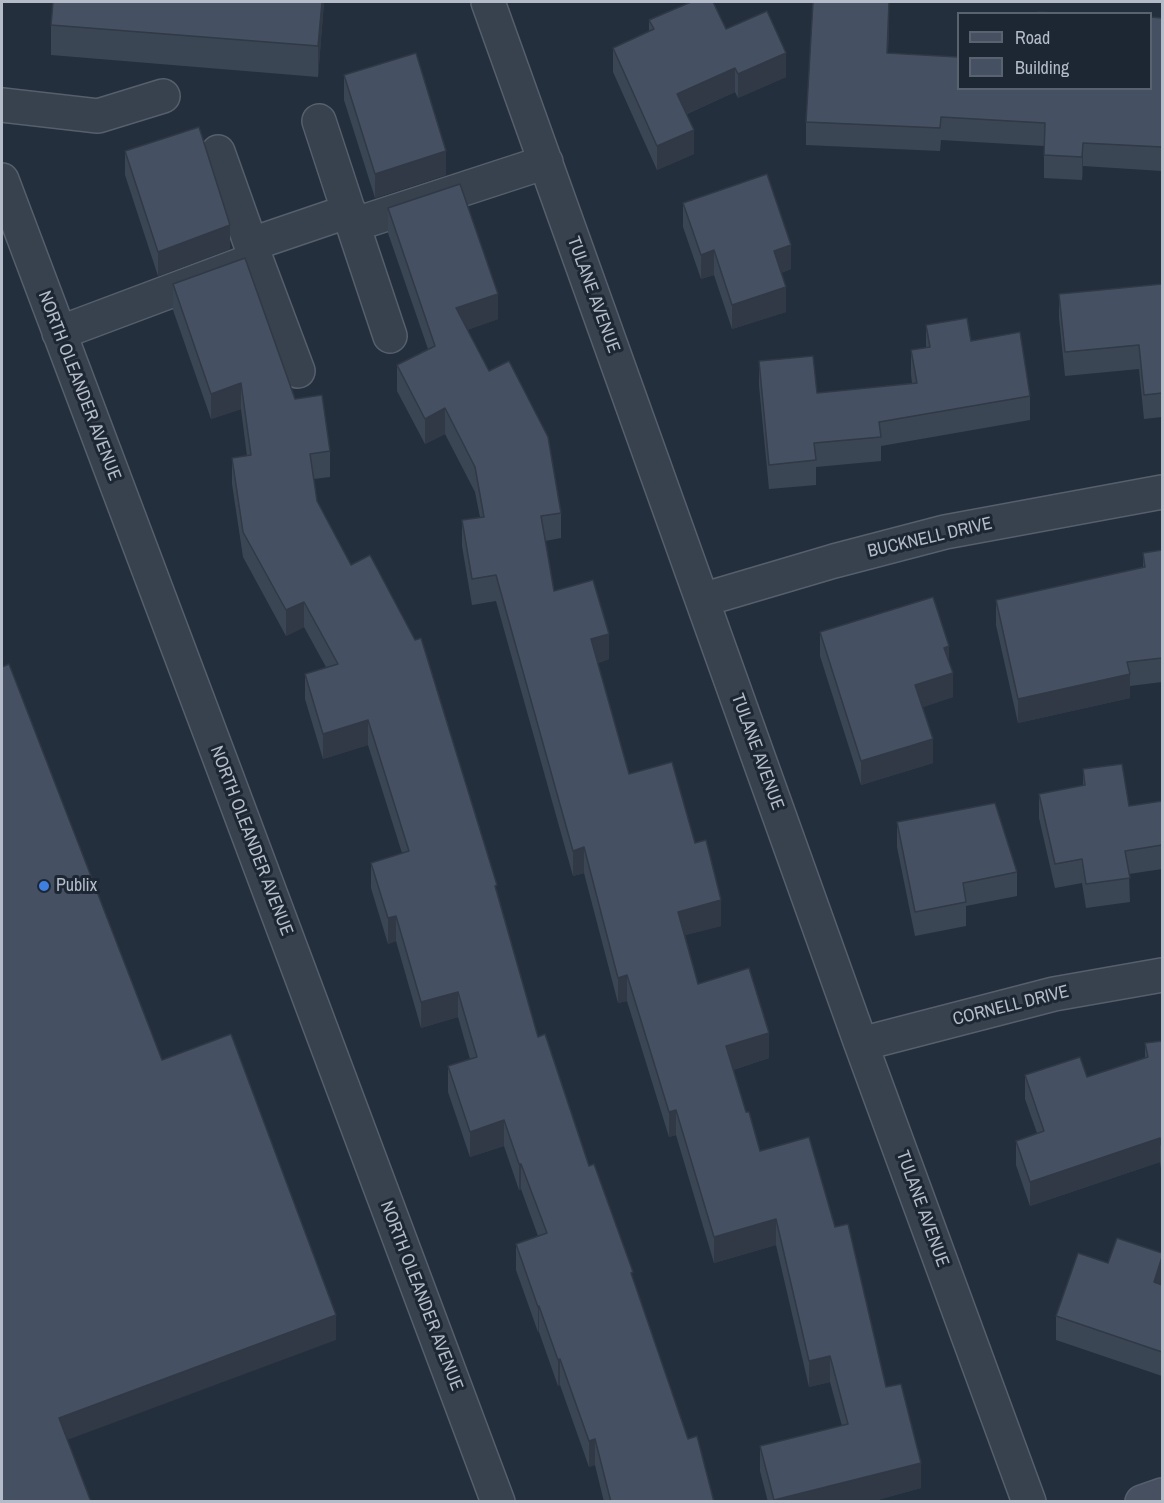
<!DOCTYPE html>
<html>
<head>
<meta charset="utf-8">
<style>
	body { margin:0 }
	#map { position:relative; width:1164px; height:1503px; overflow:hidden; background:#242f3e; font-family:"Archivo Narrow",sans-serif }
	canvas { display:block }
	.frame { position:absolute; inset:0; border:3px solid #b4bcc9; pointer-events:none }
	.legend { position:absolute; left:957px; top:12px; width:195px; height:78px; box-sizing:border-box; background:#1d2633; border:2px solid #59626f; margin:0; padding:8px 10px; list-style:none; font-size:18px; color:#b4bcc9 }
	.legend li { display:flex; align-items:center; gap:12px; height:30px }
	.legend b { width:30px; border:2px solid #59626f }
</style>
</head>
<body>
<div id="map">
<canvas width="1164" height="1503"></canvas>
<div class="frame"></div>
<ul class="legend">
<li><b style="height:8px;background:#465061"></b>Road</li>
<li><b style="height:16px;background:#455162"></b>Building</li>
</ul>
</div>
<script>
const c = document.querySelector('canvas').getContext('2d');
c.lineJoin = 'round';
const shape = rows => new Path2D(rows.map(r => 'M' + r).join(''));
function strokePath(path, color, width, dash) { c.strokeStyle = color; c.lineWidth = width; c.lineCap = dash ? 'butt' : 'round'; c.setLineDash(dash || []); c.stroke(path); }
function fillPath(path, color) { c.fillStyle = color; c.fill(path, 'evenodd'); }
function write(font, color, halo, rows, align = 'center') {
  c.font = font + ' "Archivo Narrow",sans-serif'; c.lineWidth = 6; c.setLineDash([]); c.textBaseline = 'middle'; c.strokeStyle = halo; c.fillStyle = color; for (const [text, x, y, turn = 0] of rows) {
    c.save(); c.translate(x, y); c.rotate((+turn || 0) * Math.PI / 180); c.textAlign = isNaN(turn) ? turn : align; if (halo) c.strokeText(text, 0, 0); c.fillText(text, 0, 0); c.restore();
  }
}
const street = shape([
	[488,2,861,1044,1029,1502],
	[2,105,98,116,163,96],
	[319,121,353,225],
	[218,152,256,259],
	[2,180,220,759,498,1502],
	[252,244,349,211],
	[59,333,256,259,298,371],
	[390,336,353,225,546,162],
	[702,600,834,561,945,532,1162,492],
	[861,1044,1054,994,1162,975]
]);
const secondary = shape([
	[1142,1502,1162,1495]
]);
strokePath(street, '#565f6c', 36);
strokePath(secondary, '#565f6c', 36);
strokePath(street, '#38414e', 33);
strokePath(secondary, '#465061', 33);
fillPath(shape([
	[324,2,318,77,51,55,51,25],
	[1162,18,1162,171,1083,166,1082,180,1044,178,1044,146,941,140,940,151,806,145,806,122,889,24,888,53,958,88],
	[649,20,726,29,786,77,738,98,735,92,687,114,694,154,657,170,613,72,613,48,649,32],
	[344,75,446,175,375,198,344,100],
	[125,151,230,249,158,276,125,175],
	[683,203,791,269,781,273,786,312,732,329,714,275,701,279,683,227],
	[388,208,498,319,467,330,561,513,561,538,545,541,554,591,609,659,598,663,629,774,695,843,721,926,685,935,698,984,769,1058,733,1070,746,1112,760,1151,835,1227,886,1387,921,1488,870,1502,768,1502,760,1471,760,1446,842,1426,830,1382,809,1387,776,1245,714,1263,676,1135,669,1137,627,1001,618,1003,584,873,573,876,496,601,472,605,462,546,462,520,480,517,475,492,445,434,425,444,397,391,397,365,428,349,388,233],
	[173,284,295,399,330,451,330,477,314,479,317,501,497,891,538,1037,589,1166,633,1281,688,1439,714,1502,604,1502,595,1465,589,1467,560,1385,558,1386,539,1332,538,1332,516,1270,516,1244,538,1236,521,1189,519,1190,504,1146,470,1157,448,1092,448,1066,470,1059,458,1017,421,1028,396,941,388,944,371,888,371,863,402,853,368,745,323,759,305,699,305,674,326,667,304,627,286,636,243,557,232,484,232,458,247,456,241,409,211,419,173,310],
	[1162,284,1162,417,1144,419,1139,369,1065,376,1059,318,1059,294],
	[926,325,971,341,1030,396,1030,420,881,446,881,461,816,467,816,485,769,489,759,386,759,361,817,393,912,383,911,374,911,350,926,348],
	[1162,550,1162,682,1130,686,1130,698,1018,723,996,625,996,600,1143,567,1143,553],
	[820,632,949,661,953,697,923,707,933,763,861,785,820,656],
	[1083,769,1129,806,1162,801,1162,869,1129,874,1130,902,1086,908,1082,883,1055,888,1039,818,1039,794,1083,785],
	[897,822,1017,872,1017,896,966,906,966,926,915,936,897,847],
	[1162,1041,1162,1169,1161,1169,1160,1162,1030,1206,1016,1165,1016,1141,1037,1133,1025,1099,1025,1075,1087,1077,1145,1058,1145,1043],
	[1161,1284,1162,1285,1162,1376,1056,1340,1056,1316]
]), '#3b4654');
fillPath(shape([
	[322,2,324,2,318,77,318,46],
	[889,2,889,24,887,76,887,53],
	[786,53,786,77,738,98,738,74],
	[735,68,735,92,677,118,677,94],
	[694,130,694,154,657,170,657,146],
	[1083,143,1083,166,1082,180,1082,157],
	[446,151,446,175,375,198,375,174],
	[230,225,230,249,158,276,158,252],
	[791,245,791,269,774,275,774,251],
	[714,250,714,275,701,279,701,255],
	[786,287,786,312,732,329,732,305],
	[498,294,498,319,456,334,456,308],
	[241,383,241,409,211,419,211,394],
	[445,408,445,434,425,444,425,419],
	[304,602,304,627,286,636,286,610],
	[609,634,609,659,591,665,591,639],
	[949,646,949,671,944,648],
	[953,673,953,697,915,710,915,685],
	[1130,674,1130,698,1018,723,1018,699],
	[368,720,368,745,323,759,323,734],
	[933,739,933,763,861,785,861,761],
	[584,847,584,873,573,876,573,851],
	[721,900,721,926,678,937,678,912],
	[396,916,396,941,388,944,388,918],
	[627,975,627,1001,618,1003,618,978],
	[458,992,458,1017,421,1028,421,1002],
	[769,1033,769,1058,726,1072,726,1046],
	[676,1110,676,1135,669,1137,669,1112],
	[504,1120,504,1146,470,1157,470,1132],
	[1160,1138,1160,1162,1030,1206,1030,1182],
	[519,1164,521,1164,521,1189,519,1190],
	[776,1219,776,1245,714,1263,714,1237],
	[1162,1257,1162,1281,1154,1306,1154,1282],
	[539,1306,539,1332,538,1332,538,1307],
	[336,1315,336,1340,59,1443,59,1418],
	[830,1356,830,1382,809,1387,809,1361],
	[560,1359,560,1385,558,1386,558,1360],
	[595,1439,595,1465,589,1467,589,1441],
	[921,1463,921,1488,870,1502,774,1502,774,1500]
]), '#303945');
const building = shape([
	[53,2,322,2,318,46,51,25,53,2],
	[691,2,713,2,726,29,767,11,786,53,738,74,735,68,677,94,694,130,657,146,613,48,654,29,649,20,691,2],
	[813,2,889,2,887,53,958,57,958,88,1150,88,1150,17,1162,18,1162,147,1083,143,1082,157,1044,155,1045,123,941,117,940,128,806,122,813,2],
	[1038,12,1068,14,1037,14,1038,12],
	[416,53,446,151,375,174,344,75,416,53],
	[199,127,230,225,158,252,125,151,199,127],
	[767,174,791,245,774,251,786,287,732,305,714,250,701,255,683,203,767,174],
	[460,184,498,294,456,308,489,371,509,361,548,437,561,513,541,516,554,591,593,580,609,634,591,639,629,774,672,762,695,843,706,840,721,900,678,912,698,984,749,968,769,1033,726,1046,746,1112,749,1112,760,1151,809,1137,835,1227,848,1224,886,1387,901,1384,921,1463,774,1500,760,1446,848,1424,830,1356,809,1361,776,1219,714,1237,676,1110,669,1112,627,975,618,978,584,847,573,851,496,575,472,579,462,520,484,517,475,467,445,408,425,419,397,365,435,346,388,208,460,184],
	[245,258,295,399,322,395,330,451,310,454,317,501,351,565,370,555,415,640,421,638,497,885,495,886,538,1037,545,1034,589,1166,594,1164,633,1272,631,1273,688,1439,697,1436,714,1502,611,1502,595,1439,589,1441,560,1359,558,1360,539,1306,538,1307,516,1244,547,1233,521,1164,519,1164,504,1120,470,1132,448,1066,477,1057,458,992,421,1002,396,916,388,918,371,863,409,851,368,720,323,734,305,674,338,664,304,602,286,610,243,532,232,458,251,455,241,383,211,394,173,284,245,258],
	[1162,284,1162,393,1144,395,1139,345,1065,352,1059,294,1162,284],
	[967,318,971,341,1020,332,1030,396,879,422,881,437,814,443,816,460,769,465,759,361,813,356,817,393,917,383,911,350,930,347,926,325,967,318],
	[1162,550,1162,658,1127,662,1130,674,1018,699,996,600,1145,567,1143,553,1162,550],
	[933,597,949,646,944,648,953,673,915,685,933,739,861,761,820,632,933,597],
	[9,664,162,1060,231,1034,336,1315,59,1418,91,1502,2,1502,2,667,9,664],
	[1122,764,1129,806,1162,801,1162,845,1125,851,1130,878,1086,884,1082,859,1055,864,1039,794,1085,785,1083,769,1122,764],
	[995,803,1017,872,963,883,966,902,915,912,897,822,995,803],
	[1162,1041,1162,1145,1161,1145,1160,1138,1030,1182,1016,1141,1044,1131,1025,1075,1080,1057,1087,1077,1148,1057,1145,1043,1162,1041],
	[1117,1238,1162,1253,1162,1257,1154,1282,1162,1285,1162,1352,1056,1316,1078,1253,1108,1263,1117,1238]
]);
fillPath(building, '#455162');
strokePath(building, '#303945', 1.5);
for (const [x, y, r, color] of [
	[44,886,6,"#3f7fe0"]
]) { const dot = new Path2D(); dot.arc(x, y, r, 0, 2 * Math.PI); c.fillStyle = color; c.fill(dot); strokePath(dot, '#1d2633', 2); }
write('18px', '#b4bcc9', '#1d2633', [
	["TULANE AVENUE",593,295,70],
	["NORTH OLEANDER AVENUE",79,386,69],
	["BUCKNELL DRIVE",930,538,-13],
	["TULANE AVENUE",757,752,70],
	["NORTH OLEANDER AVENUE",251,841,69],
	["CORNELL DRIVE",1011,1006,-14],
	["TULANE AVENUE",922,1209,70],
	["NORTH OLEANDER AVENUE",421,1296,69]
]);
write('18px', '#b4bcc9', '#1d2633', [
	["Publix",56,886]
], 'left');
</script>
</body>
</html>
